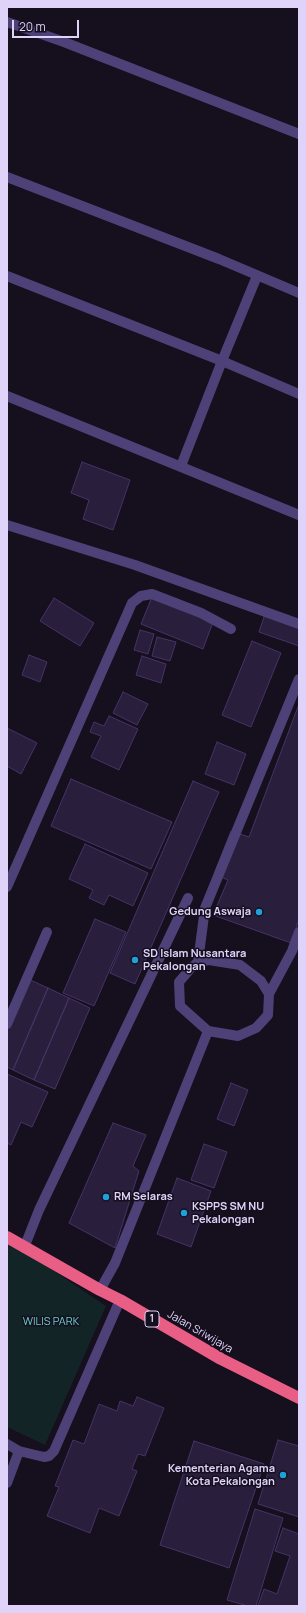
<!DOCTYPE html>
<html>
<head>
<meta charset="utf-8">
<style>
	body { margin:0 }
	#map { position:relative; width:306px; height:1613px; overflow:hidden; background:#150f1e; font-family:Manrope,sans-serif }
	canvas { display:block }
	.frame { position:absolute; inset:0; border:8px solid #dfd3f9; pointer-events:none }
	.scale { position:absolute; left:12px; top:20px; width:67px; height:18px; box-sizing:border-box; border:2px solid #dfd3f9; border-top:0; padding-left:5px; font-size:12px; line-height:14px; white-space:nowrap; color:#dfd3f9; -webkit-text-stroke:3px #150f1e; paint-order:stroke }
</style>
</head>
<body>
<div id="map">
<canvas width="306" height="1613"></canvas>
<div class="frame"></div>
<div class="scale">20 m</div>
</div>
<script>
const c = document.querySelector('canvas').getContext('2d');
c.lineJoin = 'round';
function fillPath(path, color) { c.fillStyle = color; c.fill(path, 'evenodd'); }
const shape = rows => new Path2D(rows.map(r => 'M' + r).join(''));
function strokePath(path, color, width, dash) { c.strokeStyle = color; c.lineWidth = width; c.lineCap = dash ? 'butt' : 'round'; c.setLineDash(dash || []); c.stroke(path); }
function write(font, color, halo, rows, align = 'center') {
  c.font = font + ' Manrope,sans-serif'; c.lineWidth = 3; c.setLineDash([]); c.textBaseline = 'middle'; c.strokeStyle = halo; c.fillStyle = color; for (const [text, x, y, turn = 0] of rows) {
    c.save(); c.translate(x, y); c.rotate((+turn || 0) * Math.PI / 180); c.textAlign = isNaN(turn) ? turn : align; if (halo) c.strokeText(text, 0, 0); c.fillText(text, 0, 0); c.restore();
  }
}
fillPath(shape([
	[7,1239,106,1306,45,1445,7,1427]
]), '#132427');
const building = shape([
	[82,462,130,480,113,530,83,519,89,500,71,493,82,462],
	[152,597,213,622,203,649,141,624,152,597],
	[54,598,94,623,80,646,40,621,54,598],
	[265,614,299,626,299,646,259,632,265,614],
	[140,630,154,634,148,654,134,650,140,630],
	[157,637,176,642,170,661,152,656,157,637],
	[252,641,281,653,251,727,222,715,252,641],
	[29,655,47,662,40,682,22,675,29,655],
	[142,656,166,664,161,683,136,675,142,656],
	[123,692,148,704,137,725,113,713,123,692],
	[299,704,299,919,291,943,213,915,228,880,214,874,231,831,249,837,299,704],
	[109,716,138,729,119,770,91,757,101,736,90,732,94,722,104,726,109,716],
	[7,728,37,743,21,774,7,766,7,728],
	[217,742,246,754,234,785,205,774,217,742],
	[71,779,172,822,151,869,51,826,71,779],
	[193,781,219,792,135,984,110,973,193,781],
	[85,844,148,873,133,906,109,895,104,905,89,898,93,890,69,879,85,844],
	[95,919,126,932,94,1006,63,993,95,919],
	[28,979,48,988,13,1070,7,1067,7,1027,28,979],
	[48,988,69,998,34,1080,13,1070,48,988],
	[69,998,90,1008,55,1089,34,1080,69,998],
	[7,1074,48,1092,32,1127,21,1122,11,1145,7,1143,7,1074],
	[231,1083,248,1090,234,1126,217,1119,231,1083],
	[113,1123,146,1135,133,1166,139,1171,115,1248,69,1223,113,1123],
	[204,1144,227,1152,214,1188,191,1180,204,1144],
	[177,1178,211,1191,191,1247,157,1234,177,1178],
	[137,1397,164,1408,145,1456,138,1454,132,1469,137,1471,119,1516,99,1508,90,1533,47,1516,59,1487,55,1486,73,1440,84,1444,99,1404,117,1411,120,1401,133,1406,137,1397],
	[278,1440,299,1446,299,1517,258,1504,278,1440],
	[194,1441,264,1464,229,1568,160,1545,194,1441],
	[255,1509,283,1518,256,1606,248,1606,227,1600,255,1509],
	[283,1528,299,1534,299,1606,258,1606,264,1589,277,1594,290,1556,275,1551,283,1528]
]);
fillPath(building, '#2a1e3d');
strokePath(building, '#473366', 1);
strokePath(shape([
	[7,22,64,42,299,134],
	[7,177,219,259,299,293],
	[7,276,222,361,299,394],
	[7,396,299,515],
	[181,466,222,361,257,276],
	[7,525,135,565,299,624],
	[7,887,132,603,141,596,152,594,201,613,231,629],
	[209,960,240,965,261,981,269,994,268,1015,256,1028,238,1036,208,1031,180,1006,179,982,191,968,198,962,209,960],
	[198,962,205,908,299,679],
	[269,994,292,951,299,932],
	[7,1024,47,932],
	[24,1248,39,1210,188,898],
	[100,1290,115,1263,208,1031],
	[7,1444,19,1451],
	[7,1483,19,1451,44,1457,49,1456,54,1451,120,1300]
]), '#4e4177', 10);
strokePath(shape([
	[7,1237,100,1290,120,1300,221,1359,299,1398]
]), '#e95e85', 12);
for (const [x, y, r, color] of [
	[259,912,4,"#1ea1d9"],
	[135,960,4,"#1ea1d9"],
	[106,1197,4,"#1ea1d9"],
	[184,1213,4,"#1ea1d9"],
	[283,1475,4,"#1ea1d9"]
]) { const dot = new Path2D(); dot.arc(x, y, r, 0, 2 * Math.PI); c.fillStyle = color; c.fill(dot); strokePath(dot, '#150f1e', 1.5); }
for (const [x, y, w] of [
	[152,1319,14]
]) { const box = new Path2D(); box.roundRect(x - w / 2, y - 8, w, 16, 3); c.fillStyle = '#150f1e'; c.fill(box); strokePath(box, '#dfd3f9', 1); }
write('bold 10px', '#dfd3f9', null, [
	["1",152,1319]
]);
write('bold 11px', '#dfd3f9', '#150f1e', [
	["Gedung Aswaja",251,912,"right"],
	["SD Islam Nusantara",143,954],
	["Pekalongan",143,967],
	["RM Selaras",114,1197],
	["KSPPS SM NU",192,1207],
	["Pekalongan",192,1220],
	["Kementerian Agama",275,1469,"right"],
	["Kota Pekalongan",275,1482,"right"]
], 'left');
write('11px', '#69ceca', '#150f1e', [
	["WILIS PARK",51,1322]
]);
write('11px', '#dfd3f9', '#150f1e', [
	["Jalan Sriwijaya",200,1332,30]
]);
</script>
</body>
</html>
